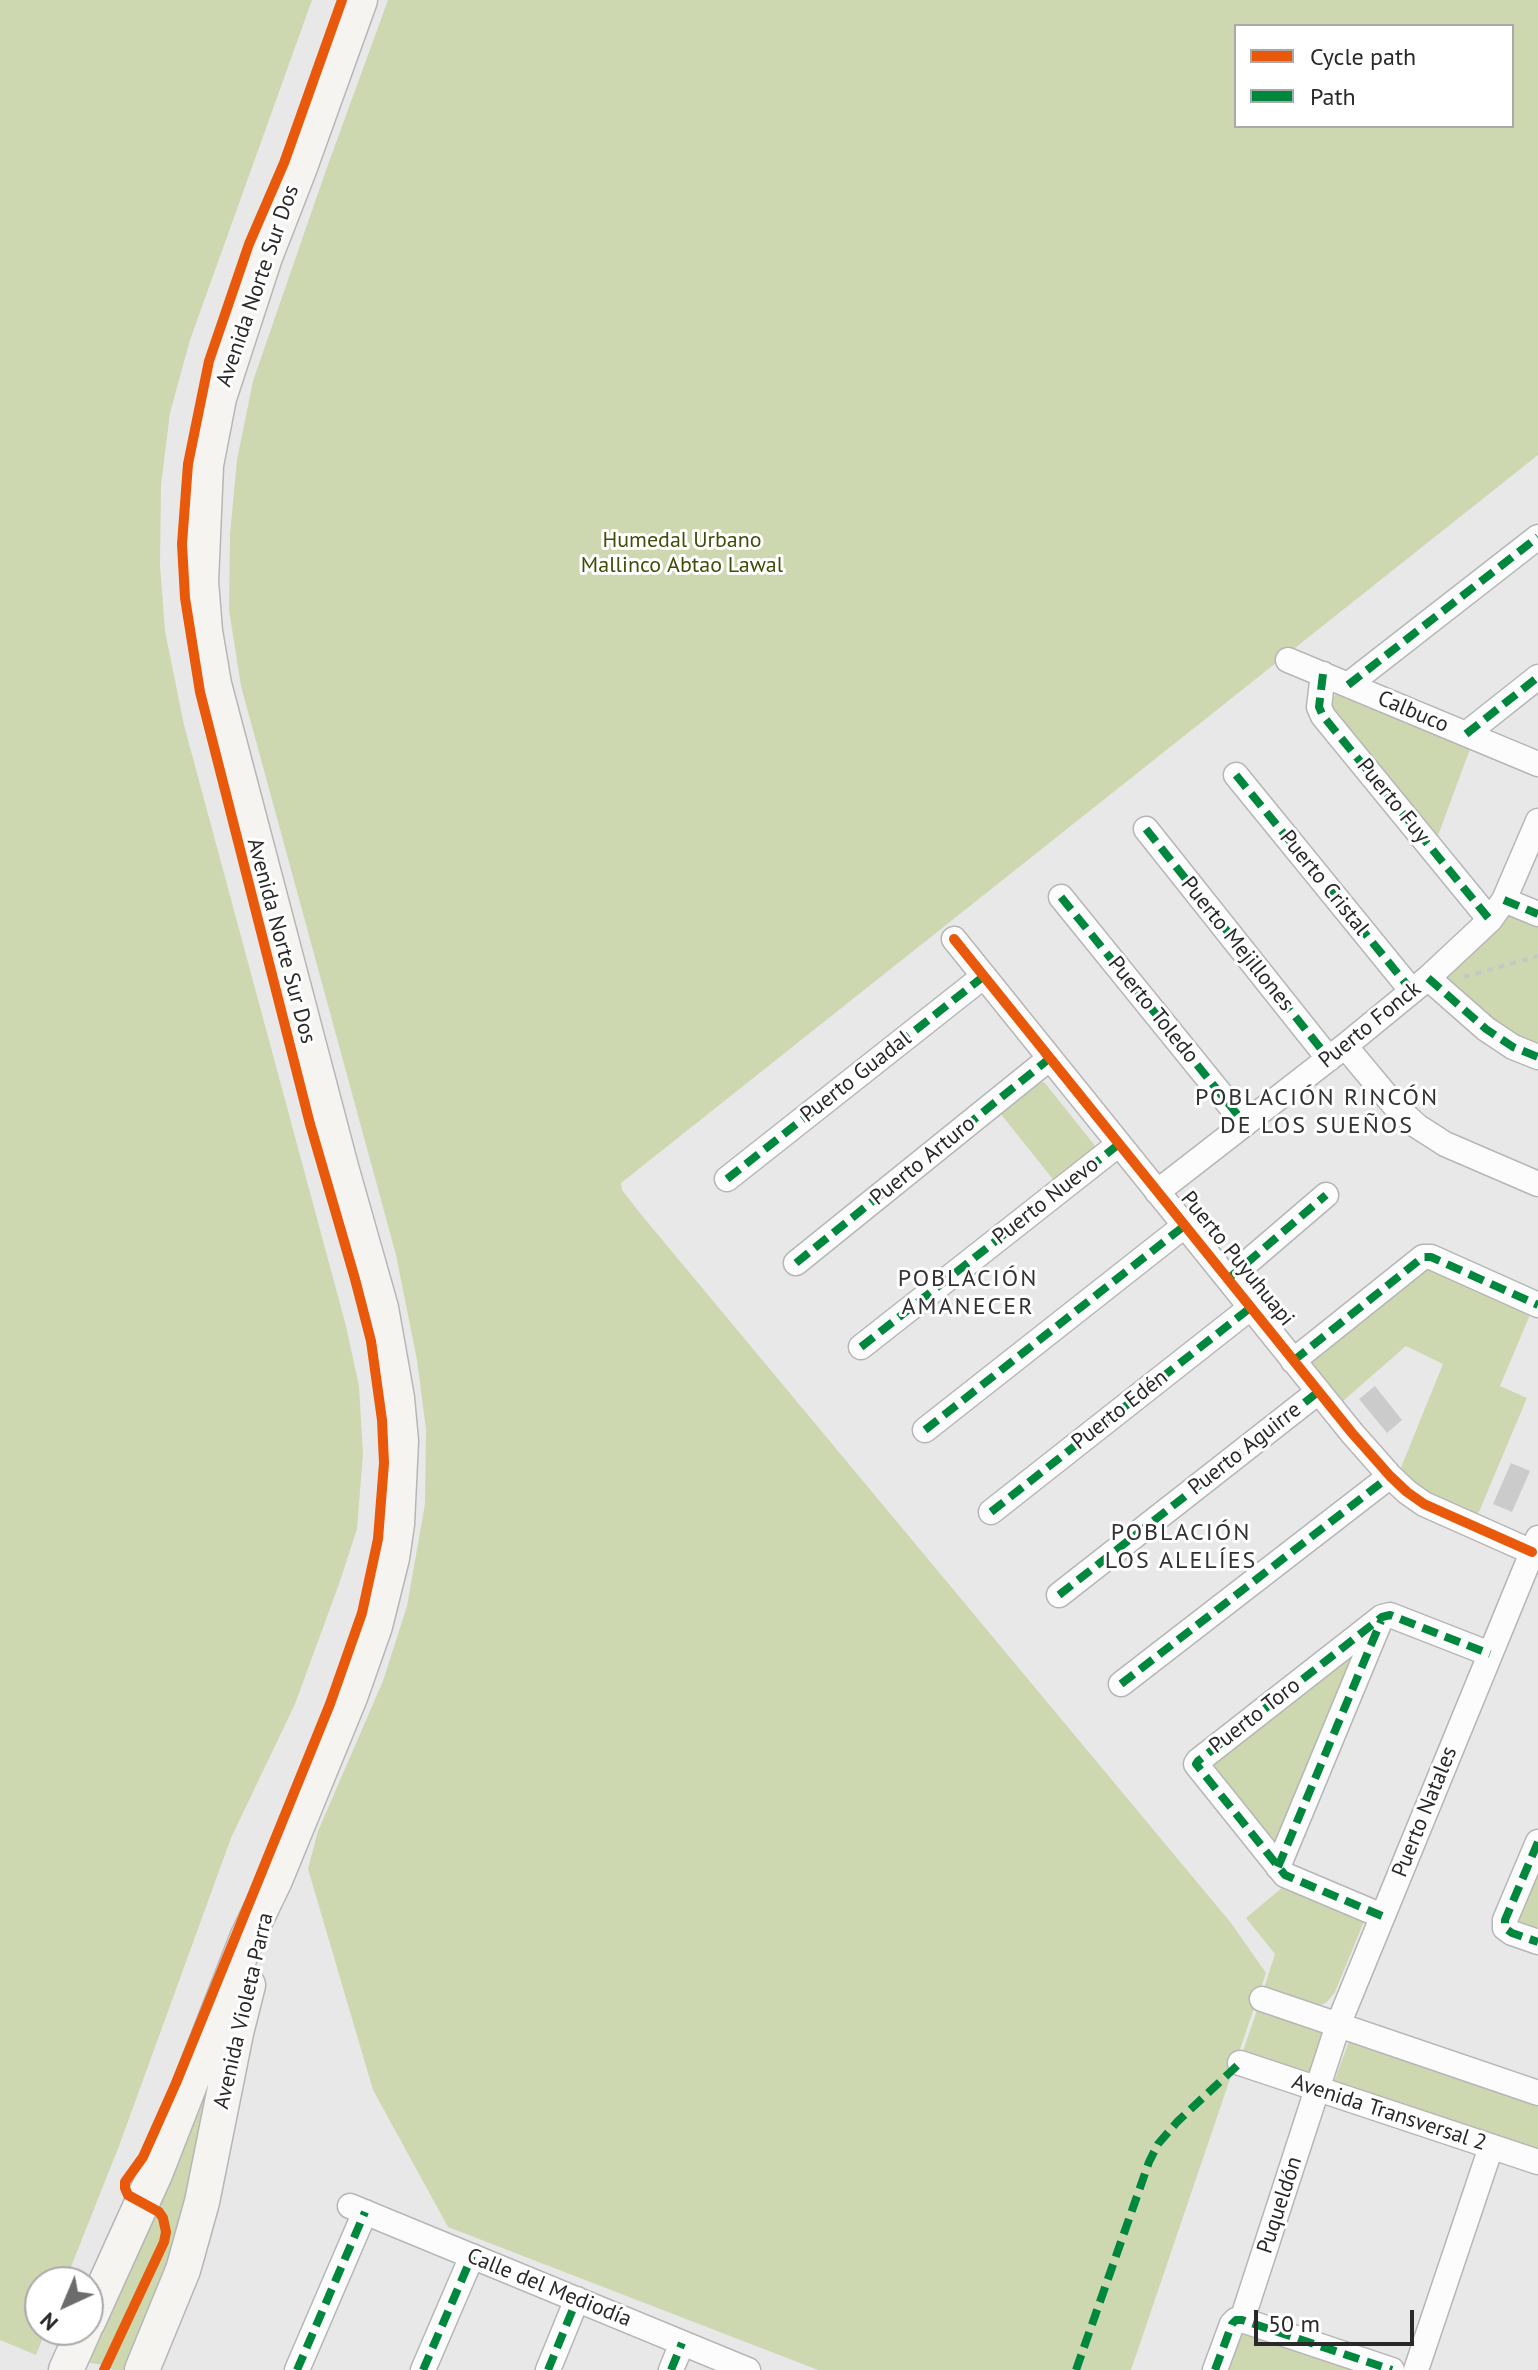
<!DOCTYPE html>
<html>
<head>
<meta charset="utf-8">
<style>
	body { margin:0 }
	#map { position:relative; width:1538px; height:2370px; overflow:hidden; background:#e9e8e9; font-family:"PT Sans",sans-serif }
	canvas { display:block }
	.legend { position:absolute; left:1234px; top:24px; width:280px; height:104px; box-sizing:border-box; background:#fff; border:2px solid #aaa9aa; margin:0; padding:10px 14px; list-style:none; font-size:24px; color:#2a292a }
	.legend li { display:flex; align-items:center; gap:16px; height:40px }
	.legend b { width:40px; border:2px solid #aaa9aa }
	.north { position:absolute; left:24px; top:2266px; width:80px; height:80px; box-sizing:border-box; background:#fff; border:2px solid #aaa9aa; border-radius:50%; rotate:224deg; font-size:22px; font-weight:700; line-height:32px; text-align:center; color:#2a292a }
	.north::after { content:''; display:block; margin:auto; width:28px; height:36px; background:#6d6c6d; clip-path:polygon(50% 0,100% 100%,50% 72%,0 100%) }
	.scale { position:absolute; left:1254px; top:2310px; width:160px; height:36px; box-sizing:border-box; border:4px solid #2a292a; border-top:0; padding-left:10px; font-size:24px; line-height:28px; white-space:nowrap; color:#2a292a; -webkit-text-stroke:6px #fff; paint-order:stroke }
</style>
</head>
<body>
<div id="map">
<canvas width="1538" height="2370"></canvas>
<ul class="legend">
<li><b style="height:10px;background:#e8590c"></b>Cycle path</li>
<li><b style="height:10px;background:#00873e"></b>Path</li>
</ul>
<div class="north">N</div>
<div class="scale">50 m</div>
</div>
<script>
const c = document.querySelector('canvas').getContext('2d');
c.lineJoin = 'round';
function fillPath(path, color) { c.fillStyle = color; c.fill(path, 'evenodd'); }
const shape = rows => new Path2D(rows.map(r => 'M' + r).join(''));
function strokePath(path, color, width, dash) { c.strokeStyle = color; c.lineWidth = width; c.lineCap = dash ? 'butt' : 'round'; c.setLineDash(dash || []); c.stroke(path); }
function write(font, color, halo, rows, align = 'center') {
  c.font = font + ' "PT Sans",sans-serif'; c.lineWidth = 6; c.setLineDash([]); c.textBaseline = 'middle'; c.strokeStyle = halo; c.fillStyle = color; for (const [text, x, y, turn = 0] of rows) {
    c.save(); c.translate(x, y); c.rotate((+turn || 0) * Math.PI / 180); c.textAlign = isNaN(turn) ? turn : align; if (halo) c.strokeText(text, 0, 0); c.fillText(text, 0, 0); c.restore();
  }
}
fillPath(shape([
	[0,0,312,0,190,340,170,413,161,485,160,565,165,631,184,725,346,1326,359,1386,363,1454,357,1529,339,1584,295,1704,231,1838,119,2146,65,2282,40,2282,40,2330,46,2330,36,2355,0,2340],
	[388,0,1538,0,1538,455,621,1183,622,1190,639,1212,1231,1923,1266,1973,1131,2370,818,2370,448,2227,373,2090,308,1869,318,1831,383,1681,407,1606,425,1504,426,1429,417,1360,396,1255,241,686,229,610,230,534,237,460,253,381,325,173],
	[1236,26,1512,26,1512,126,1236,126],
	[1337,694,1470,749,1436,841,1334,721,1327,700],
	[1515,913,1538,919,1538,1046,1528,1048,1446,982,1447,977,1454,971,1508,915],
	[1040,1081,1045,1083,1096,1147,1094,1152,1055,1182,1000,1113],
	[1426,1265,1532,1310,1500,1386,1527,1398,1478,1514,1420,1489,1400,1470,1443,1364,1406,1346,1343,1401,1313,1366,1312,1361,1315,1356],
	[1351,1651,1357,1653,1275,1848,1209,1773,1212,1758],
	[1538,1857,1538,1935,1518,1927,1515,1911],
	[1284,1886,1365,1919,1335,1992,1327,2002,1321,2005,1312,2005,1264,1988,1275,1954,1246,1918],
	[1257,2010,1326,2033,1312,2074,1243,2051],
	[1349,2041,1538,2105,1538,2150,1334,2082],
	[212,2074,187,2227,130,2370,113,2370,104,2365,84,2362],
	[1234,2330,1370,2370,1220,2370]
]), '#cdd8b0');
fillPath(shape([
	[1375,1386,1402,1420,1387,1433,1359,1399],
	[1511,1463,1530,1471,1512,1512,1493,1504]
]), '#cccbcc');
const street = shape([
	[1288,660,1538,764],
	[1323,674,1319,707,1323,716,1490,920],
	[1348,685,1538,537],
	[1466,734,1538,677],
	[1236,775,1412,991],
	[1146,829,1329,1059],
	[1061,897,1245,1124],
	[1504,900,1538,914],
	[954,939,1352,1433,1390,1476,1407,1492,1424,1504,1532,1552],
	[1428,978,1486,1029,1513,1047,1538,1057],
	[1345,1046,1395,1106,1417,1126,1445,1144,1538,1184],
	[727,1179,984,976],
	[1157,1192,1345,1046,1428,978,1490,920,1504,900,1538,821],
	[796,1263,1050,1058],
	[1228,1279,1326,1195],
	[861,1347,1119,1144],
	[1293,1361,1423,1257,1431,1257,1538,1305],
	[925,1430,1184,1226],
	[991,1512,1250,1308],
	[1059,1595,1318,1392],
	[1121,1684,1390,1476],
	[1538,1842,1505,1920,1505,1928,1512,1933,1538,1942],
	[1278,1867,1381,1619],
	[1382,1916,1285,1875,1196,1764,1198,1761,1382,1617,1390,1615,1490,1654],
	[1262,1999,1538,2093],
	[1240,2063,1538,2162],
	[350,2206,748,2370],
	[1242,2320,1338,2025,1538,1538],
	[1242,2320,1392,2370],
	[297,2370,365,2212],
	[423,2370,472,2256],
	[548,2370,577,2299],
	[671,2370,682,2343],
	[1215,2370,1232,2324,1236,2320,1242,2320],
	[1416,2370,1491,2147]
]);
const secondary = shape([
	[88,2322,155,2174,248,1936,275,1880,350,1697,375,1626,392,1558,397,1524,401,1441,397,1398,381,1308,341,1167,214,684,205,631,201,582,206,465,219,398,265,257,300,167,360,0],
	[66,2370,84,2330],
	[142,2370,183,2270,202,2202,236,2033,248,1985]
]);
strokePath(street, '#b7b6b7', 27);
strokePath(secondary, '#b7b6b7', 37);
strokePath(shape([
	[1464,977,1538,956]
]), '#c7c7c7', 4, [6, 6]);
strokePath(street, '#fcfcfc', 24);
strokePath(secondary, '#f6f4f1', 34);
strokePath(shape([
	[1323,674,1319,707,1323,716,1490,920],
	[1348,685,1538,537],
	[1466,734,1538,677],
	[1236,775,1412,991],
	[1146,829,1329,1059],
	[1061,897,1245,1124],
	[1504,900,1538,914],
	[1428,978,1486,1029,1513,1047,1538,1057],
	[727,1179,984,976],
	[796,1263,1050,1058],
	[1228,1279,1326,1195],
	[861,1347,1119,1144],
	[1293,1361,1423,1257,1431,1257,1538,1305],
	[925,1430,1184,1226],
	[991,1512,1250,1308],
	[1059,1595,1318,1392],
	[1121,1684,1390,1476],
	[1538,1842,1505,1920,1505,1928,1512,1933,1538,1942],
	[1278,1867,1381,1621],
	[1382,1916,1285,1875,1196,1764,1198,1761,1382,1617,1390,1615,1490,1654],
	[297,2370,365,2212],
	[423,2370,472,2256],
	[548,2370,577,2299],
	[671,2370,682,2343],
	[1076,2370,1149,2162,1158,2144,1177,2122,1240,2063],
	[1215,2370,1232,2324,1236,2320,1242,2320,1392,2370]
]), '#00873e', 8, [16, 8]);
strokePath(shape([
	[954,939,1352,1433,1390,1476,1407,1492,1424,1504,1532,1552],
	[104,2370,164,2242,166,2232,163,2218,159,2212,128,2195,125,2188,125,2182,143,2157,176,2083,330,1704,362,1613,378,1539,384,1463,382,1420,371,1341,355,1279,310,1124,200,692,185,598,182,544,188,464,209,361,249,244,284,163,342,0]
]), '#e8590c', 10);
write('22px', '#2a292a', '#fff', [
	["Avenida Norte Sur Dos",258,286,-71],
	["Calbuco",1413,712,23],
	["Puerto Fuy",1393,801,51],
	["Puerto Cristal",1324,883,51],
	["Avenida Norte Sur Dos",281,941,75],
	["Puerto Mejillones",1237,944,51],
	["Puerto Toledo",1153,1010,51],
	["Puerto Fonck",1370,1025,-39],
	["Puerto Guadal",856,1077,-38],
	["Puerto Arturo",923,1161,-39],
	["Puerto Nuevo",1046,1201,-38],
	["Puerto Puyuhuapi",1237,1259,51],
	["Puerto Edén",1120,1410,-38],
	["Puerto Aguirre",1245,1449,-38],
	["Puerto Toro",1255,1716,-38],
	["Puerto Natales",1425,1812,-68],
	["Avenida Violeta Parra",244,2011,-77],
	["Avenida Transversal 2",1389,2113,18],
	["Puqueldón",1280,2205,-72],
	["Calle del Mediodía",549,2288,22]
]);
write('22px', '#404e09', '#fff', [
	["Humedal Urbano",682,541],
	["Mallinco Abtao Lawal",682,566]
]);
c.letterSpacing = '2px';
write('24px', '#333134', '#fff', [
	["POBLACIÓN RINCÓN",1317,1098],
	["DE LOS SUEÑOS",1317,1126],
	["POBLACIÓN",968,1279],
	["AMANECER",968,1307],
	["POBLACIÓN",1181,1533],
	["LOS ALELÍES",1181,1561]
]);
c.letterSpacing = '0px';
</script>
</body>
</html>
